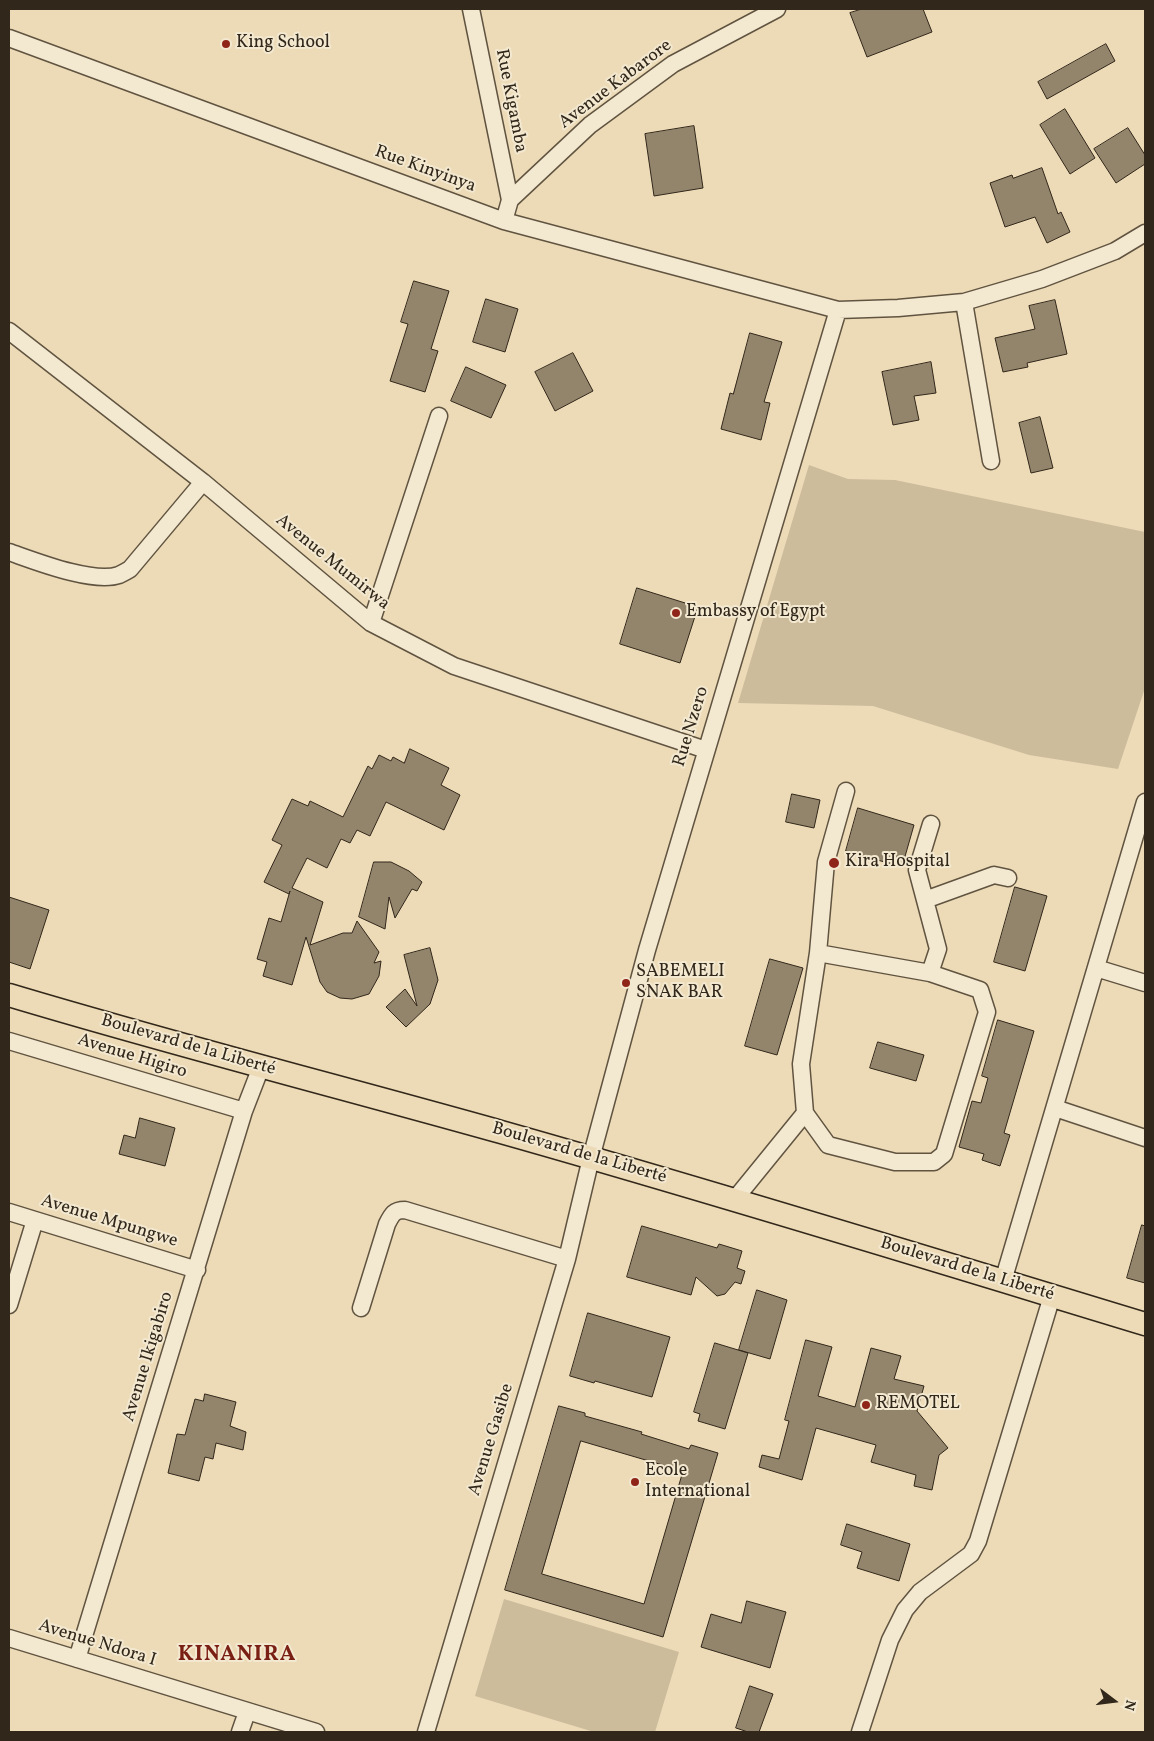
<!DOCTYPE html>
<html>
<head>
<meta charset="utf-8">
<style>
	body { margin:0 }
	#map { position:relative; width:1154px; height:1741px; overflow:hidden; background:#eddbb7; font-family:Vollkorn,serif }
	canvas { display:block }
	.frame { position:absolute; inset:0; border:10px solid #31271a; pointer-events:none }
	.north { position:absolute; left:1089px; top:1676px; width:50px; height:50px; -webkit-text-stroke:4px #f3e8d0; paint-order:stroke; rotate:105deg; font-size:14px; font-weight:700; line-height:20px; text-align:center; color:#31271a }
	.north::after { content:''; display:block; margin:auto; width:18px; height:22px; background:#31271a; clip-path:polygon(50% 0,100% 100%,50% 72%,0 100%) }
</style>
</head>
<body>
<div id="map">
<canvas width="1154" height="1741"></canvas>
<div class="frame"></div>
<div class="north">N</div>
</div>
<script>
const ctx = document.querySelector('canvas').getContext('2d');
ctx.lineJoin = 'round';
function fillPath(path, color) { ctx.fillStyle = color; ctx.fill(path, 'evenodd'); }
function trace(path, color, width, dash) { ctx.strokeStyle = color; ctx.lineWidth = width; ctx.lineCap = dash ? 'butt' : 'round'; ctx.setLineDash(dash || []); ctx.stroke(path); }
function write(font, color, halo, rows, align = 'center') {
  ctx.font = font + ' Vollkorn,serif'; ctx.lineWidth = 4; ctx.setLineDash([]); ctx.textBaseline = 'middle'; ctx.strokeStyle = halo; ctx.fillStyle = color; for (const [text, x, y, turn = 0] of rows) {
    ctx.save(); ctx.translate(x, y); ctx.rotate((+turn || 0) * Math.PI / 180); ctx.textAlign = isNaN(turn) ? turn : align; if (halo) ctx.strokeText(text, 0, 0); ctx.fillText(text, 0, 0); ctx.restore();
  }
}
const green = new Path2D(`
	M 809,465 L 848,479 L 895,480 L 1145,532 L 1145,688 L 1118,769 L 1029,755 L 873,706 L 738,703 Z
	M 504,1599 L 679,1652 L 655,1732 L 594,1732 L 475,1696 Z`);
const building = new Path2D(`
	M 862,9 L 923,9 L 932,32 L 867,57 L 850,13 Z
	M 1106,44 L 1115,61 L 1047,99 L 1038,82 Z
	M 1065,109 L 1095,158 L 1070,174 L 1040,125 Z
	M 694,126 L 703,188 L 654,196 L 645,134 Z
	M 1128,128 L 1145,155 L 1145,164 L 1116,183 L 1094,149 Z
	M 1042,168 L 1058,214 L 1061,212 L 1070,232 L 1047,243 L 1035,217 L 1005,227 L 990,183 L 1012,175 L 1013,178 Z
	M 414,281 L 449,291 L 431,349 L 438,351 L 425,392 L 390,381 L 408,324 L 401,322 Z
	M 486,299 L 518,309 L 505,352 L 473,342 Z
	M 1055,300 L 1067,354 L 1027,363 L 1028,367 L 1003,372 L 995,338 L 1035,329 L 1029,306 Z
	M 750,333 L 782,342 L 764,402 L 770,403 L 761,440 L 721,429 L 730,393 L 733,394 Z
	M 573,353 L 593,391 L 555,411 L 535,372 Z
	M 931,362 L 936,393 L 914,396 L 919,420 L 893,425 L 882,372 Z
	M 466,367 L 506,385 L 491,418 L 451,401 Z
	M 1040,417 L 1053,468 L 1031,473 L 1019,423 Z
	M 637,588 L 698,607 L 680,663 L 620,644 Z
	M 410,749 L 449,768 L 441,785 L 460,795 L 444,830 L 386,802 L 370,836 L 357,830 L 350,843 L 341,839 L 327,868 L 307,858 L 292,888 L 323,902 L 310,945 L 343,933 L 352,933 L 357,921 L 379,952 L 374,963 L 381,961 L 379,976 L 369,994 L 352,999 L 340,998 L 327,992 L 320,982 L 306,937 L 292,985 L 263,976 L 267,962 L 257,959 L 269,918 L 281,922 L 290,891 L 289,894 L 264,882 L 282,845 L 272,840 L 292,799 L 308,806 L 310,801 L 343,817 L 368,766 L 372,769 L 379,755 L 391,761 L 393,757 L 404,763 Z
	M 792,794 L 820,800 L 814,828 L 786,822 Z
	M 858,808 L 914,825 L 902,867 L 846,851 Z
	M 374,862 L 391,862 L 409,871 L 422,882 L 417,891 L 412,889 L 395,918 L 389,897 L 385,929 L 359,917 Z
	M 1015,887 L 1047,896 L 1025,971 L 994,962 Z
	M 9,897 L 49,910 L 30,969 L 9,962 Z
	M 430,948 L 438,980 L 430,1004 L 406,1027 L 386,1007 L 405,989 L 417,1006 L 404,955 Z
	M 770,959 L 803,968 L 777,1055 L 745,1046 Z
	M 998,1020 L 1034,1031 L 1004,1133 L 1010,1135 L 1000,1166 L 982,1160 L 984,1154 L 959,1147 L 972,1101 L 981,1103 L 988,1078 L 982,1076 Z
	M 878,1042 L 924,1055 L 916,1081 L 870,1068 Z
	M 140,1118 L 175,1128 L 165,1166 L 119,1154 L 124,1135 L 135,1138 Z
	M 1142,1225 L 1145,1226 L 1145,1283 L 1127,1278 Z
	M 642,1226 L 717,1248 L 719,1244 L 742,1251 L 737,1268 L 745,1271 L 741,1284 L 735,1282 L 725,1294 L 717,1296 L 696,1277 L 691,1295 L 627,1277 Z
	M 757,1290 L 787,1300 L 770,1359 L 739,1350 Z
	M 588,1313 L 670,1337 L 652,1397 L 595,1381 L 594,1383 L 570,1376 Z
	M 806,1340 L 832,1347 L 818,1396 L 855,1407 L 871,1348 L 901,1356 L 894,1379 L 924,1386 L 917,1411 L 948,1448 L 939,1455 L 932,1490 L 914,1486 L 916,1475 L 871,1462 L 876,1445 L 816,1428 L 802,1480 L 759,1467 L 762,1455 L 779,1459 L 789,1421 L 785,1420 Z
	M 715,1343 L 748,1353 L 725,1429 L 698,1421 L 700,1414 L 694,1412 Z
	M 205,1394 L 236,1402 L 230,1426 L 246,1432 L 243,1450 L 216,1443 L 213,1459 L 205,1457 L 199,1481 L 168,1473 L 177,1434 L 185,1435 L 195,1399 L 203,1401 Z
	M 559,1406 L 585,1413 L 585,1416 L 642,1432 L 641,1434 L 689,1449 L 691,1445 L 718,1453 L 663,1637 L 505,1590 ZM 581,1441 L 683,1471 L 644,1604 L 542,1574 Z
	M 847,1524 L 910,1544 L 899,1581 L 857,1568 L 862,1552 L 841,1545 Z
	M 747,1601 L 786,1612 L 770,1668 L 701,1647 L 711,1614 L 741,1623 Z
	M 750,1686 L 773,1694 L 759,1732 L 748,1732 L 736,1728 Z`);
const minor = new Path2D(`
	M 471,9 L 510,200
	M 9,38 L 504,221 L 838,310 L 898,308 L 964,302 L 1042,279 L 1115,251 L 1145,233
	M 504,221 L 510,200 L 590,125 L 673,64 L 777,9
	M 964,302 L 991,461
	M 9,331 L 203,482 L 371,623 L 454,666 L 706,750
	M 9,552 C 35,561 93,584 119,575 C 123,573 127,571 130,569 L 203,482
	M 371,623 L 439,416
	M 925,900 L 994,875 L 1008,878
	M 818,953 L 930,973 L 980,990 L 987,1012 L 944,1154 L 934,1162 L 895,1162 L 828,1145 L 805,1113 L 801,1064 Z
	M 818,953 L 826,862 L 846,791
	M 1096,968 L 1145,983
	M 930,973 L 938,949 L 917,870 L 931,824
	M 9,1041 L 244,1111
	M 1055,1108 L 1145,1138
	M 735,1199 L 805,1113
	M 9,1212 L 197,1270
	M 1003,1281 L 1145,802
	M 9,1305 L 35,1220
	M 361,1308 L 387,1224 C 392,1214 394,1210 405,1210 L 567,1259
	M 9,1638 L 316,1732
	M 77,1659 L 244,1111 L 261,1067
	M 240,1732 L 247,1712
	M 426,1732 L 567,1259 L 591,1158 L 647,950 L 838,310
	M 860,1732 L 890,1640 L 905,1610 L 920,1592 L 971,1554 L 978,1541 L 1052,1296`);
const highway = new Path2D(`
	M 9,995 C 172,1044 337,1086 501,1132 C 717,1193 931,1259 1145,1324`);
const markers = [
	[226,44,5,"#8f2418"],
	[676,613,5,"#8f2418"],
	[834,863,6,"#8f2418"],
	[626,983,5,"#8f2418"],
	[866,1405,5,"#8f2418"],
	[635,1482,5,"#8f2418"]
];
const poiNames = [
	["King School",236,44],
	["Embassy of Egypt",686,613],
	["Kira Hospital",845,863],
	["SABEMELI",636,973],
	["SNAK BAR",636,994],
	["REMOTEL",876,1405],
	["Ecole",645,1472],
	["International",645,1493]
];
const streetNames = [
	["Avenue Kabarore",616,85,-37],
	["Rue Kigamba",510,101,79],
	["Rue Kinyinya",425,170,20],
	["Avenue Mumirwa",332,563,39],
	["Rue Nzero",692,727,-73],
	["Boulevard de la Liberté",188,1046,16],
	["Avenue Higiro",132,1057,17],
	["Boulevard de la Liberté",579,1154,16],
	["Avenue Mpungwe",109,1222,17],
	["Boulevard de la Liberté",967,1270,17],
	["Avenue Ikigabiro",149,1357,-73],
	["Avenue Gasibe",492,1440,-73],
	["Avenue Ndora I",97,1644,17]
];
const districtNames = [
	["KINANIRA",237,1656]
];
fillPath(green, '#cdbc9c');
fillPath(building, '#93856c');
trace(building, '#31271a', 1);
trace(minor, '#605441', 19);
trace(highway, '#31271a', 25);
trace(minor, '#f3e8d0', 16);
trace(highway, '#eddbb7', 22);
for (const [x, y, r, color] of markers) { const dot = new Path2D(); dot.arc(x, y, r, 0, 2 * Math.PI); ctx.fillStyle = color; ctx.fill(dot); trace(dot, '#f3e8d0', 2); }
write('18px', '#31271a', '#f3e8d0', poiNames, 'left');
write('18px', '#31271a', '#f3e8d0', streetNames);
ctx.letterSpacing = '1px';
write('bold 22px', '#7a1f14', '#f3e8d0', districtNames);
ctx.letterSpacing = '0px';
</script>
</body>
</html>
